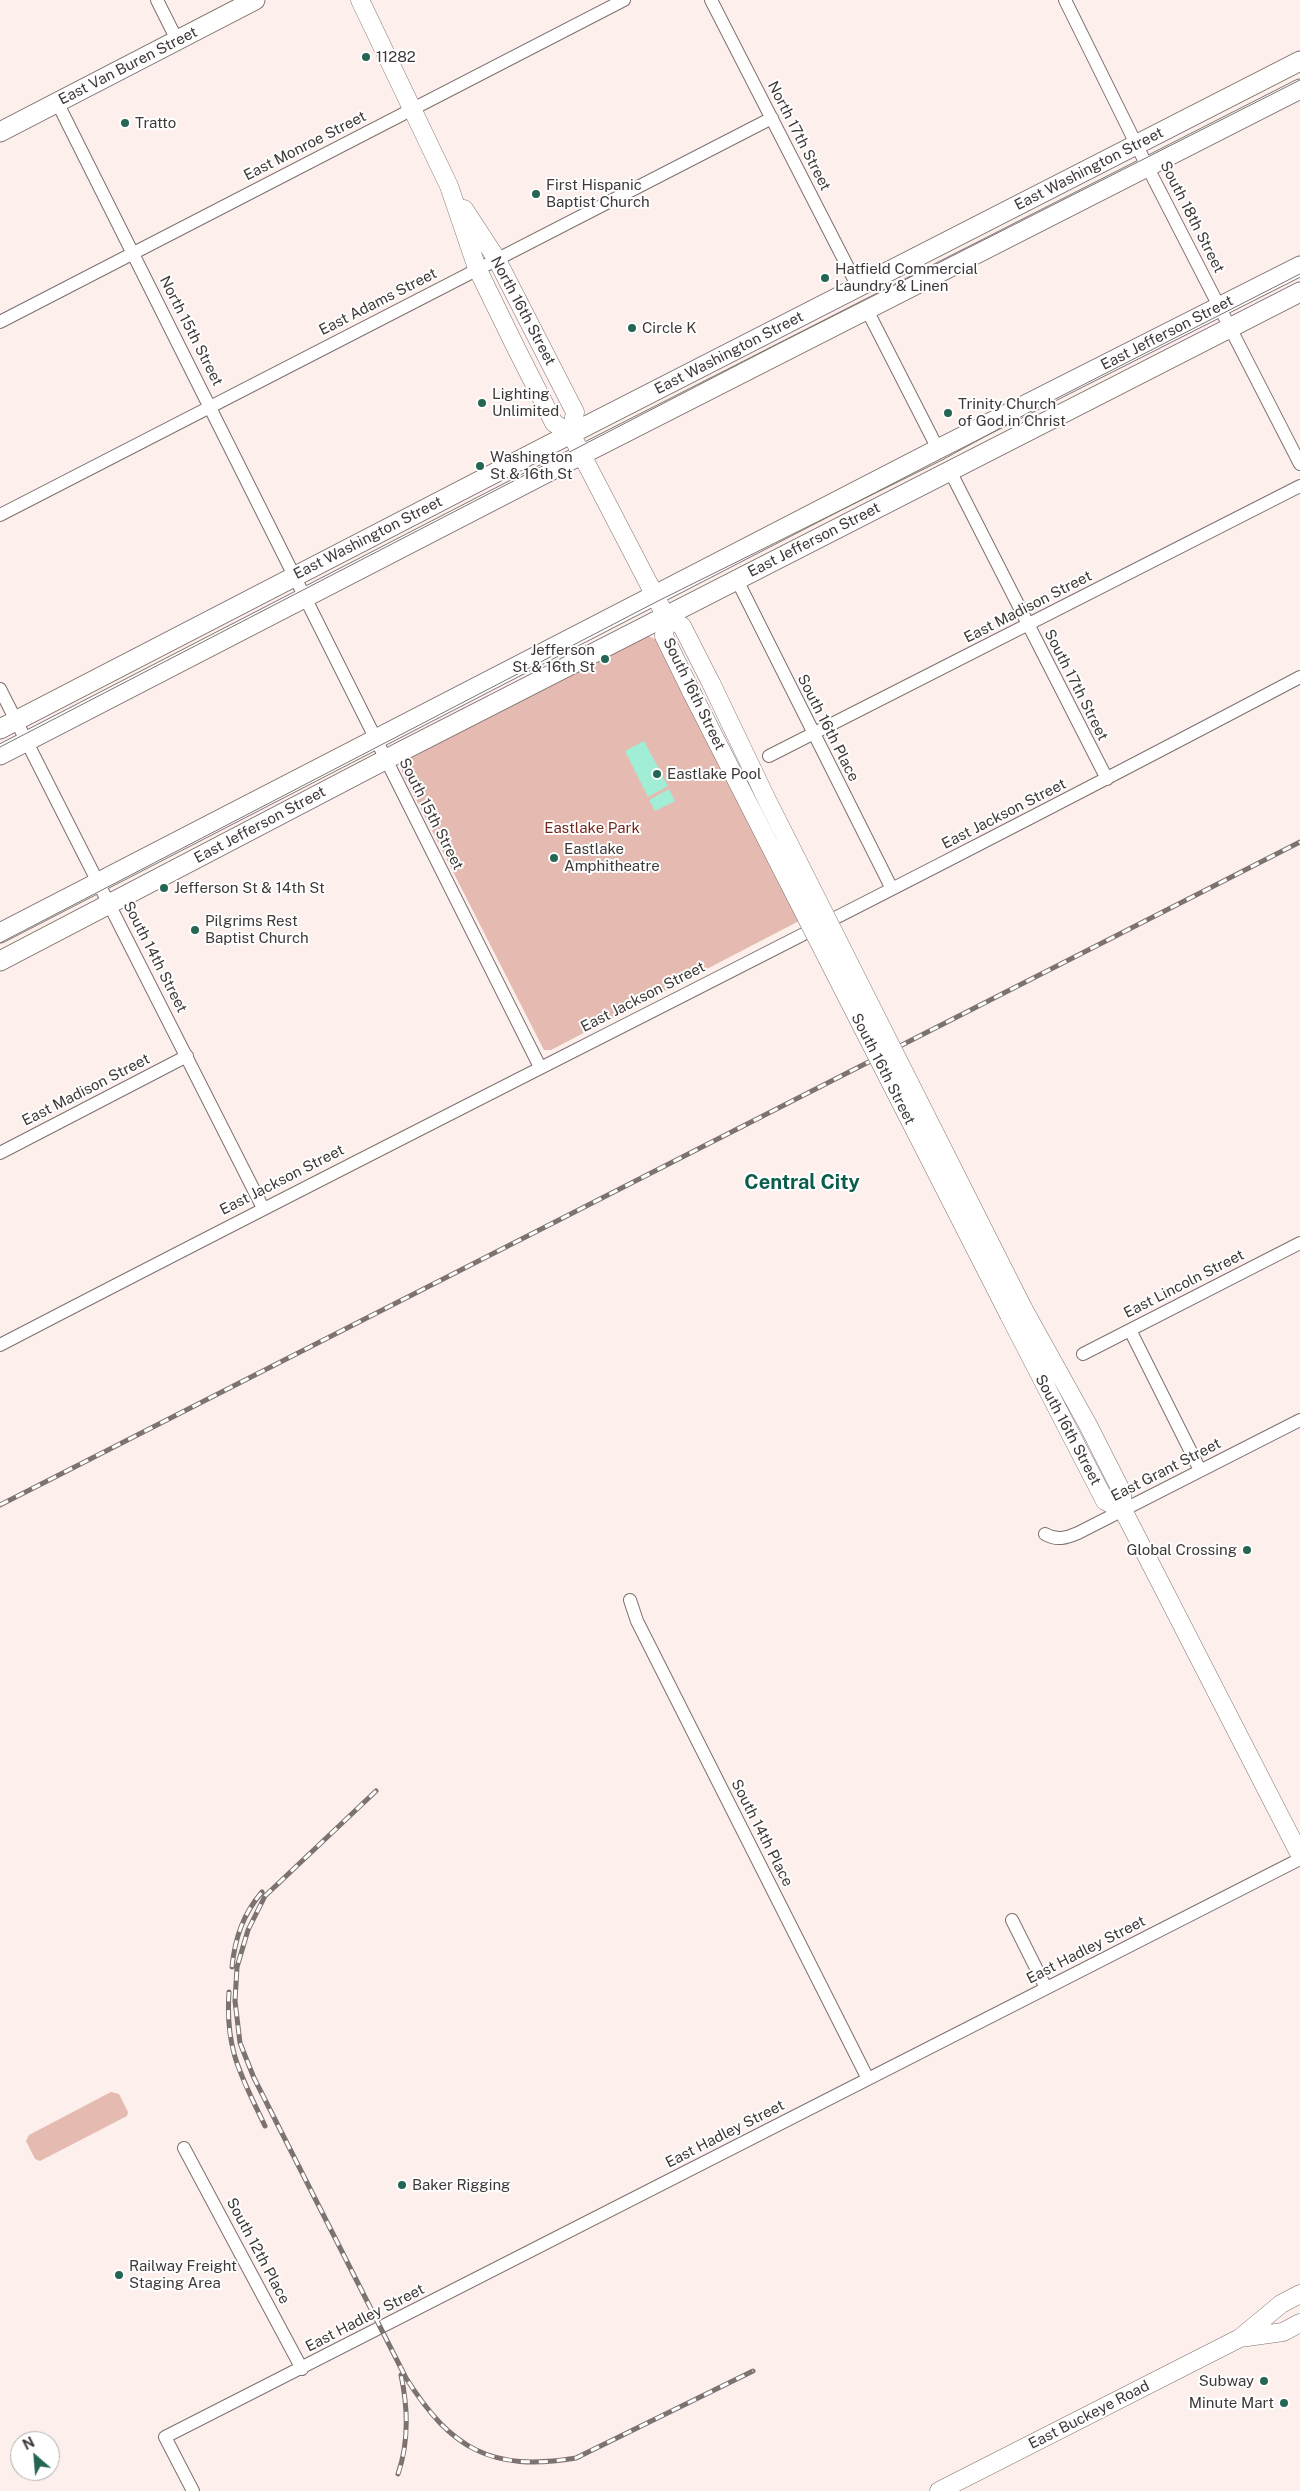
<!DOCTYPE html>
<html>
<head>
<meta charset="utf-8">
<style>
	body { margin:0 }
	#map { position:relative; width:1300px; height:2491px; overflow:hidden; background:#fdefec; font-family:"Public Sans",sans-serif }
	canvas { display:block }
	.north { position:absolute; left:10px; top:2431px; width:50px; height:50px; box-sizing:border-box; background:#fff; border:1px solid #b2afaf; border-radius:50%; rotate:333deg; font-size:14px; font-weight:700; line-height:20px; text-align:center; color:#3e3837 }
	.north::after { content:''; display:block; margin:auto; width:18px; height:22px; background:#256553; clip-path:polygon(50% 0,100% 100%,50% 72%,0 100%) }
</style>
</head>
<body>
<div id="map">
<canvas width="1300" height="2491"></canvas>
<div class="north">N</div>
</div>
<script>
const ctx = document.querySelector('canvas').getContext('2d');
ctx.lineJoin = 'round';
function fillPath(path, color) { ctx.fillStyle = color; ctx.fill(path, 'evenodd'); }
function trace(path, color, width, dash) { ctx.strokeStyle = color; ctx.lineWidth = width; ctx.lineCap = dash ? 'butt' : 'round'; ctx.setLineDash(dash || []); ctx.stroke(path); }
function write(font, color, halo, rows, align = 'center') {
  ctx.font = font + ' "Public Sans",sans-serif'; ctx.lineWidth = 4; ctx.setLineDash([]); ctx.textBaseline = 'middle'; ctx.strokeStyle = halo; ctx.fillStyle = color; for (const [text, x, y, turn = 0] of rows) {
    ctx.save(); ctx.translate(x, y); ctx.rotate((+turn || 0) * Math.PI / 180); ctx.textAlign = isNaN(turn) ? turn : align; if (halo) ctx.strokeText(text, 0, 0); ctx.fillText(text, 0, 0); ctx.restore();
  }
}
const green = new Path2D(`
	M 646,635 L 659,641 L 799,921 L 551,1050 L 544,1050 L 402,772 L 401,763 Z
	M 111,2092 L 119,2094 L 128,2112 L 127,2116 L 40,2161 L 35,2159 L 26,2141 L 29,2135 Z`);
const water = new Path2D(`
	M 644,741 L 668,786 L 648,797 L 625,751 Z
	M 669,789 L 675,801 L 655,811 L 649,800 Z`);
const minor = new Path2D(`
	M 157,0 L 177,40
	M 711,0 L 858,287
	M 1065,0 L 1147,166 L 1300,464
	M 57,102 L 540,1067
	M 867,310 L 938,449
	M 0,322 L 624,0
	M 950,471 L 1107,779
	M 0,515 L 772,118
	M 737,580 L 892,889
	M 0,689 L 263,1208
	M 769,756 L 1300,486
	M 0,1153 L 187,1056
	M 1130,1330 L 1200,1470
	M 0,1345 C 432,1120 869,905 1300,677
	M 1083,1354 L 1300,1243
	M 1045,1534 C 1057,1541 1066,1538 1078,1533 L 1300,1420
	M 630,1600 L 637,1621 L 868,2079
	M 1012,1920 L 1046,1988
	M 184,2148 L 302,2369
	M 193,2491 L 165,2437 L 1300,1859`);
const secondary = new Path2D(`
	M 360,0 L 449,186 L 477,268 L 516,348 L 554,423 L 571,434
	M 464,209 L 496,258 L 575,412 L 571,434
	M 571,434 L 666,617 L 682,626 L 712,685
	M 666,617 L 664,636 L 692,693
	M 1023,1308 L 1088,1425 L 1122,1492 L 1123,1510 L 1300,1855
	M 1009,1315 L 1105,1501 L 1123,1510
	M 1240,2338 L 1283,2332 L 1300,2323
	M 939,2491 L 1240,2338 L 1281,2304 L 1300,2294`);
const primary = new Path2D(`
	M 0,132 L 255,0
	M 0,729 L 547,446 L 1300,61
	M 0,755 L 581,455 L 1300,89
	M 0,933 L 938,449 L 1300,266
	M 0,961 L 400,752 L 1300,292`);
const tram = new Path2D(`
	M 0,747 L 776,345 L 1300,80
	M 0,943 L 658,601 L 942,460 L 1026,414 L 1300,274`);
const rail = new Path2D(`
	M 0,1505 L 1300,842
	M 376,1791 L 265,1896 L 248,1930 L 237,1967 L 235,2001 L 240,2043 L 254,2078 L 406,2378 C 451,2449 491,2472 576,2458 L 753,2371
	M 232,1967 C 235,1938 243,1914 262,1892
	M 229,1992 C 225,2050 241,2075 265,2126
	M 398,2474 C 409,2442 408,2408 401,2375`);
const secondaryBridge = new Path2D(`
	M 712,685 L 767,800 L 1023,1308
	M 692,693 L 1009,1315`);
const markers = [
	[366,57,5,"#256553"],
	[125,123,5,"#256553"],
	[536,194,5,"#256553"],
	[825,278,5,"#256553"],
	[632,328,5,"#256553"],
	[482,403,5,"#256553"],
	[948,413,5,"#256553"],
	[480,466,5,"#256553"],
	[605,659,5,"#256553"],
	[657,774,5,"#256553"],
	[554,858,5,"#256553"],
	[164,888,5,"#256553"],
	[195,930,5,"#256553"],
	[1247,1550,5,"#256553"],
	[402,2185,5,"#256553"],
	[119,2275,5,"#256553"],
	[1264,2381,5,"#256553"],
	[1284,2403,5,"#256553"]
];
const poiNames = [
	["11282",376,57],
	["Tratto",135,123],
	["First Hispanic",546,185],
	["Baptist Church",546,202],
	["Hatfield Commercial",835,269],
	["Laundry & Linen",835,286],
	["Circle K",642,328],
	["Lighting",492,394],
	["Unlimited",492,411],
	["Trinity Church",958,404],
	["of God in Christ",958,421],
	["Washington",490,457],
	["St & 16th St",490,474],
	["Jefferson",595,650,"right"],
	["St & 16th St",595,667,"right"],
	["Eastlake Pool",667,774],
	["Eastlake",564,849],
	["Amphitheatre",564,866],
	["Jefferson St & 14th St",174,888],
	["Pilgrims Rest",205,921],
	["Baptist Church",205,938],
	["Global Crossing",1237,1550,"right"],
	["Baker Rigging",412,2185],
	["Railway Freight",129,2266],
	["Staging Area",129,2283],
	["Subway",1254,2381,"right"],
	["Minute Mart",1274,2403,"right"]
];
const streetNames = [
	["East Van Buren Street",128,66,-27],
	["North 17th Street",799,136,63],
	["East Monroe Street",305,146,-27],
	["East Washington Street",1089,169,-27],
	["South 18th Street",1192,217,63],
	["East Adams Street",378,302,-27],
	["North 16th Street",523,311,62],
	["North 15th Street",191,331,63],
	["East Jefferson Street",1167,333,-27],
	["East Washington Street",729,353,-27],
	["East Washington Street",368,538,-27],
	["East Jefferson Street",814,540,-27],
	["East Madison Street",1028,607,-27],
	["South 17th Street",1076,685,63],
	["South 16th Street",694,694,64],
	["South 16th Place",828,728,63],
	["South 15th Street",431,814,63],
	["East Jackson Street",1004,814,-27],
	["East Jefferson Street",260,825,-28],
	["South 14th Street",155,957,63],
	["East Jackson Street",643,997,-27],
	["South 16th Street",883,1069,63],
	["East Madison Street",86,1090,-27],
	["East Jackson Street",282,1180,-27],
	["East Lincoln Street",1184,1284,-27],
	["South 16th Street",1068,1430,62],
	["East Grant Street",1166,1470,-27],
	["South 14th Place",762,1833,63],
	["East Hadley Street",1086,1950,-27],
	["East Hadley Street",725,2134,-27],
	["South 12th Place",258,2251,62],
	["East Hadley Street",365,2318,-27],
	["East Buckeye Road",1089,2415,-27]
];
const parkNames = [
	["Eastlake Park",592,828]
];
const districtNames = [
	["Central City",802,1183]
];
fillPath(green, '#e4bab1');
fillPath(water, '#a2edd5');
trace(minor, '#7d716e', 14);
trace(secondary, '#7d716e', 19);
trace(primary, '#7d716e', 21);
trace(minor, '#fff', 12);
trace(secondary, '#fff', 18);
trace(primary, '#fff', 19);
trace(tram, '#7c7371', 1);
trace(rail, '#7c7371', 5);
trace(rail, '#fff', 3, [9]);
trace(secondaryBridge, '#7d716e', 19, []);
trace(secondaryBridge, '#fff', 18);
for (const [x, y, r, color] of markers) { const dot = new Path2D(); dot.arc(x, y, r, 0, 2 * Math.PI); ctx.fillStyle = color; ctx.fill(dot); trace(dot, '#fff', 2); }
write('15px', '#3e3837', '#fff', poiNames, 'left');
write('15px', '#3e3837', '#fff', streetNames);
write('15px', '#752719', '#fff', parkNames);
write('bold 20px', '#0a5d4a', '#fff', districtNames);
</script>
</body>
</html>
